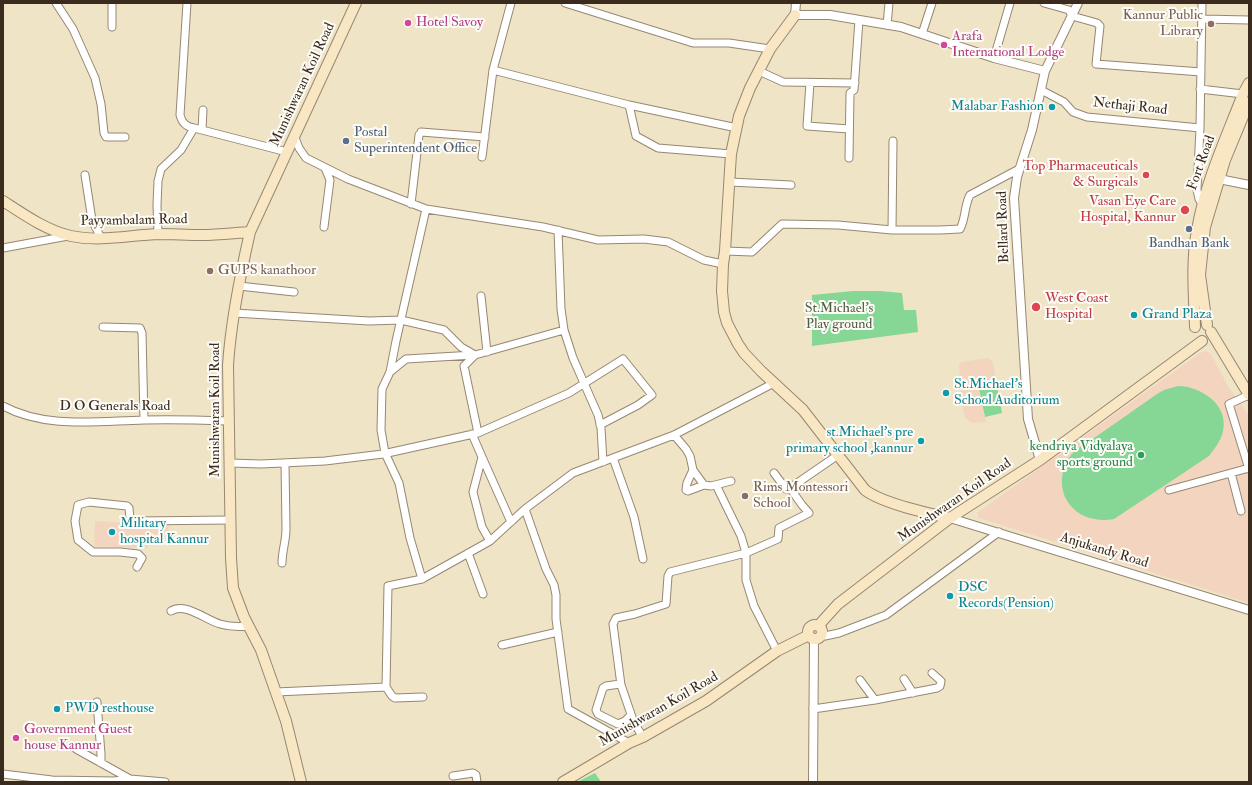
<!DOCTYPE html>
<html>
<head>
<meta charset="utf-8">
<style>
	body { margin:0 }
	#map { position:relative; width:1252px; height:785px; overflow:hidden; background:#f0e4c6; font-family:"IM FELL Double Pica",serif }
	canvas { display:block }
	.frame { position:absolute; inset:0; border:4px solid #3b2a1e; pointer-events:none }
</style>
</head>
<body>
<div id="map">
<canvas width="1252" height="785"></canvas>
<div class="frame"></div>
</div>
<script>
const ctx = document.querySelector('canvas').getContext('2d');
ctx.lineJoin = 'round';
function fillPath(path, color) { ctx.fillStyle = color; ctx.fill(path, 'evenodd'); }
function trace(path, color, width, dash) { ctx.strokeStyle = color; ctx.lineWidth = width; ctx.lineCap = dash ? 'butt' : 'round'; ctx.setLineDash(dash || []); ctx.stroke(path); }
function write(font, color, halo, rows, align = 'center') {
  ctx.font = font + ' "IM FELL Double Pica",serif'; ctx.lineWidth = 4; ctx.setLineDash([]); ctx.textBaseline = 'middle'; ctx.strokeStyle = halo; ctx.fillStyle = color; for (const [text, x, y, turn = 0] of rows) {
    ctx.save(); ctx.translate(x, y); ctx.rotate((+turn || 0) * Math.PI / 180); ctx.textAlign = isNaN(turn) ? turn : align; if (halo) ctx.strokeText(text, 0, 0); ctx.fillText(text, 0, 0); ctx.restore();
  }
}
const built = new Path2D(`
	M 1206,351 L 1211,354 L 1228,386 L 1249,416 L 1249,603 L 979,518 L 977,513 L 1200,353 Z
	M 988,358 L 993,362 L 996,381 L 978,384 L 986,422 L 972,423 L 964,416 L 960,391 L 964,390 L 963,384 L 960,383 L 959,365 L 961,362 Z
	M 95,521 L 169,525 L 168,534 L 159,533 L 157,538 L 149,539 L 147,548 L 94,546 Z`);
const green = new Path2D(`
	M 853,291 L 880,291 L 902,293 L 904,310 L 916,310 L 918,332 L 812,346 L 812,295 Z
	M 996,381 L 1002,413 L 985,417 L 978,384 Z
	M 1178,386 C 1201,386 1229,405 1223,431 C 1221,441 1214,449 1209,456 L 1114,519 C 1098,522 1080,518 1070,505 C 1058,490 1060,468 1072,454 C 1078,447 1089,442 1097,436 C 1117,422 1137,408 1157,394 L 1164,390 Z
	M 595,773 L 601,782 L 577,782 Z`);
const minor = new Path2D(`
	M 56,3 L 73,29 L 95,78 L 101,104 L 104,133 L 106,137 L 125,137
	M 187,3 L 180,115 C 182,123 186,127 194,128
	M 511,3 L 493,70 L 629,105 L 636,136 L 658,148 L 731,154
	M 565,3 L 693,43 L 729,43 L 770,49
	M 1044,3 L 1069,10 L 1072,16 L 1097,23 L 1100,26 L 1096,64 L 1201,72
	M 1202,3 L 1200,128 L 1197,190 L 1199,199 L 1202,204
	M 1202,19 L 1249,20
	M 887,25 L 889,3
	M 112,27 L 112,3
	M 922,34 L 932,3
	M 994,58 L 1010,3
	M 759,71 L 783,82 L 855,83
	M 810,83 L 807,126 L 849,129
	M 1200,89 L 1243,94
	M 1041,90 L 1064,102 L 1073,112 L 1087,117 L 1200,128
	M 629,105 L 737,128
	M 202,130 L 287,152
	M 421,132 L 485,137
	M 294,135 L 299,148 L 306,158 L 348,179 L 426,209 L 543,227 L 598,240 L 644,239 L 668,242 L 704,260 L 723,264
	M 482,157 L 493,70
	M 849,158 L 850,93 L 854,90 L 859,20
	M 85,175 L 92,220 L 101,238
	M 730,182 L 791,185
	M 411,204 L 419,135
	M 426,209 L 396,341 L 390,372 L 382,389 L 381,430 L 385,453 L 399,483 L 410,538 L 422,579 L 490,541
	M 324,227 L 330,180 L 325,168
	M 892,230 L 893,141
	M 158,234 L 157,205 L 158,181 L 161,169 L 181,150 L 194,128 L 202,130 L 203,110
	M 3,248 L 68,236
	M 725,251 L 752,252 L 782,224 L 838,225 L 892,230 L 940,230 L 960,229 C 966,218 964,206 970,195 L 1019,169
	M 239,286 L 294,292
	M 481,296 L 487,352
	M 234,313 L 369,321 L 401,320 L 444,330 L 461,347 L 475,355
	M 103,327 L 140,328 L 142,333 L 144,420
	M 564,330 L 573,358 L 598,415 L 601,428 L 603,462
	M 390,372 L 406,359 L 474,355
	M 1249,395 L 1229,404 L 1249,469
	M 3,406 C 46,429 97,421 144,420 C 172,419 201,420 229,421
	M 478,433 L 464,366 L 475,355 L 564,330 L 561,309 L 558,230
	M 472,434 L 482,457 L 473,492 L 482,527 L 490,541 L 525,509 L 573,473 L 674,435 L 774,383
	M 674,435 L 686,449 L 690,456 L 693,470 L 704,485
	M 482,457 L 511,522
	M 613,458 L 634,517 L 643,559
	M 230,463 L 261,464 L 325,461 L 383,454 L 478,433 L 569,393 L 623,359 L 652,395 L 638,405 L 600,425
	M 693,470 L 687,483 L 686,490 L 688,491 L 704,485 L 711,486 L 731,481
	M 1231,473 L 1241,511
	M 716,485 L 741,536 L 746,553 L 746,580 L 754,606 L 777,651
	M 790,488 L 838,455
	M 1169,490 L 1249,468
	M 525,509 L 546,569 L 554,585 L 556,595 L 556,619 L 568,709 L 629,743
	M 468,553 L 483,594
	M 282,563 C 282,551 286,541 286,529 L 285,463
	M 137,567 L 142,558 L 138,554 L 120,552 L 93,552 L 78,540 L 75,521 L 78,505 L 89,502 L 127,506 L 129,508 L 130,519 L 137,521 L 230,520
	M 171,611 C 185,602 206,620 220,624 C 230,627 238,627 248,626
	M 821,634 L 825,636 L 839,633 L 886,615 L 999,532
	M 502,645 L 558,632
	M 904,679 L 913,693
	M 860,680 L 875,700
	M 620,684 L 606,686 L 603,688 L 596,710 L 598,714 L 618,724 L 625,721 L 631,715
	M 386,687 L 392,696 L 395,698 L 423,697
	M 276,692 L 386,687 L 388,586 L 422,579
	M 97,702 L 101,754 L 101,763
	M 813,709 L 875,700 L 937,688 L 940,686 L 941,681 L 932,673
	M 643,737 L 634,723 L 621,685 L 613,624 L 616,618 L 635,614 L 666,604 L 668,576 L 670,572 L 746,553 L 778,539 L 779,528 L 809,513 L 802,505 L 790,488 L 786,489 L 774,473
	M 76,749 L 130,779
	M 3,774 L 52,780 L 114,781 L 130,779 L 165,782
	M 453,776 L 473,773 L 476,775 L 477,782`);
const tertiary = new Path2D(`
	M 796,3 L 795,15 L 830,15 L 901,27 L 994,58 L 1045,71
	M 1219,179 L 1249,185
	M 1040,460 L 1028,419 L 1014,198 L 1017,177 L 1032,130 L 1045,71 L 1078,3
	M 950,518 L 1249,610
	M 813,782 L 814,639`);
const secondary = new Path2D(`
	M 795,15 L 770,49 L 750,88 L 739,116 L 731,154 L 725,251 L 723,264 L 722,291 L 724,312 L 727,323 L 738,344 L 744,353 L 761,371 L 803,410 L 865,490 C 882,503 929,514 950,518
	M 3,201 C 23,214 47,231 71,236 C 100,242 130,235 159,234 C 173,234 187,235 202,235 C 218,235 234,233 250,232
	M 1207,325 L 1200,275 L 1205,227 L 1225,160 L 1249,102
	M 1195,327 C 1194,295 1191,261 1197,230 C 1205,183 1226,138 1243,94 L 1249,83
	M 1211,332 L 1249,395
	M808 632a7 7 0 1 1 14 0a7 7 0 1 1-14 0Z
	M 818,626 L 838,604 L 950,518 L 1040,460 L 1202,341
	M 301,782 L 286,721 L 261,650 L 244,617 L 233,588 L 231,558 L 228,365 C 231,320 240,276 250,232 L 356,3
	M 563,782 L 629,743 L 643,737 L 706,701 L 777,651 L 809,635`);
const markers = [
	[408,23,4,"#d1479c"],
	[1211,24,4,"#8d6e63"],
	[944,45,4,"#d1479c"],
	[1052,107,4,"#0f9aa8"],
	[346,141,4,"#5c6f8a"],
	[1146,175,4,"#e0444e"],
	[1185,210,5,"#e0444e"],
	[1189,229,4,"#5c6f8a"],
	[210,271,4,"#8d6e63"],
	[1036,307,5,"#e0444e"],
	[1134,315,4,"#0f9aa8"],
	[946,393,4,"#0f9aa8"],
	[921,441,4,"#0f9aa8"],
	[1141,455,4,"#2e9e5b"],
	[745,496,4,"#8d6e63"],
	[112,532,4,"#0f9aa8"],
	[950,596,4,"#0f9aa8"],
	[57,709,4,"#0f9aa8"],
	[16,738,4,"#d1479c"]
];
const educationNames = [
	["Kannur Public",1203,16,"right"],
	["Library",1203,32,"right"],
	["GUPS kanathoor",218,271],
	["Rims Montessori",753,488],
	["School",753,504]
];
const hotelNames = [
	["Hotel Savoy",416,23],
	["Arafa",952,37],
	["International Lodge",952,53],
	["Government Guest",24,730],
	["house Kannur",24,746]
];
const streetNames = [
	["Munishwaran Koil Road",303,85,-65],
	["Nethaji Road",1130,107,6],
	["Fort Road",1202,163,-70],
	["Payyambalam Road",134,221,-1],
	["Bellard Road",1004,227,-92],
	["D O Generals Road",115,407],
	["Munishwaran Koil Road",216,410,-90],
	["Munishwaran Koil Road",955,501,-35],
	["Anjukandy Road",1104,551,17],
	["Munishwaran Koil Road",659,710,-30]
];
const cultureNames = [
	["Malabar Fashion",1044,107,"right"],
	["Grand Plaza",1142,315],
	["St.Michael's",954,385],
	["School Auditorium",954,401],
	["st.Michael's pre",913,433,"right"],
	["primary school ,kannur",913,449,"right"],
	["Military",120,524],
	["hospital Kannur",120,540],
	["DSC",958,588],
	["Records(Pension)",958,604],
	["PWD resthouse",65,709]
];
const serviceNames = [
	["Postal",354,133],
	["Superintendent Office",354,149],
	["Bandhan Bank",1189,244,"center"]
];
const healthNames = [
	["Top Pharmaceuticals",1138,167],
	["& Surgicals",1138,183],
	["Vasan Eye Care",1176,202],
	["Hospital, Kannur",1176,218],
	["West Coast",1045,299,"left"],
	["Hospital",1045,315,"left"]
];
const parkNames = [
	["St.Michael's",839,309],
	["Play ground",839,325]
];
const leisureNames = [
	["kendriya Vidyalaya",1133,447],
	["sports ground",1133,463]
];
fillPath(built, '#f3d4bf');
fillPath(green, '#86d695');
trace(minor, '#968772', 9);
trace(tertiary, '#968772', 10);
trace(secondary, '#968772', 12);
trace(minor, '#fff', 7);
trace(tertiary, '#fff', 8);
trace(secondary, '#f9e7c3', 10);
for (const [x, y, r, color] of markers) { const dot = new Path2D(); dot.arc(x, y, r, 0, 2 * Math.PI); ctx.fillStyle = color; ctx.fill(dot); trace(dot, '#fdfcf7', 1.5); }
write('14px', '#785e54', '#fdfcf7', educationNames, 'left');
write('14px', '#b23c85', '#fdfcf7', hotelNames, 'left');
write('14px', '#3b2a1e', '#fdfcf7', streetNames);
write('14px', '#0d838f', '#fdfcf7', cultureNames, 'left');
write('14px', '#4e5e75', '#fdfcf7', serviceNames, 'left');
write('14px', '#be3a42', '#fdfcf7', healthNames, 'right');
write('14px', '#525e42', '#fdfcf7', parkNames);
write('14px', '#27864d', '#fdfcf7', leisureNames, 'right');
</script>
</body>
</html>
